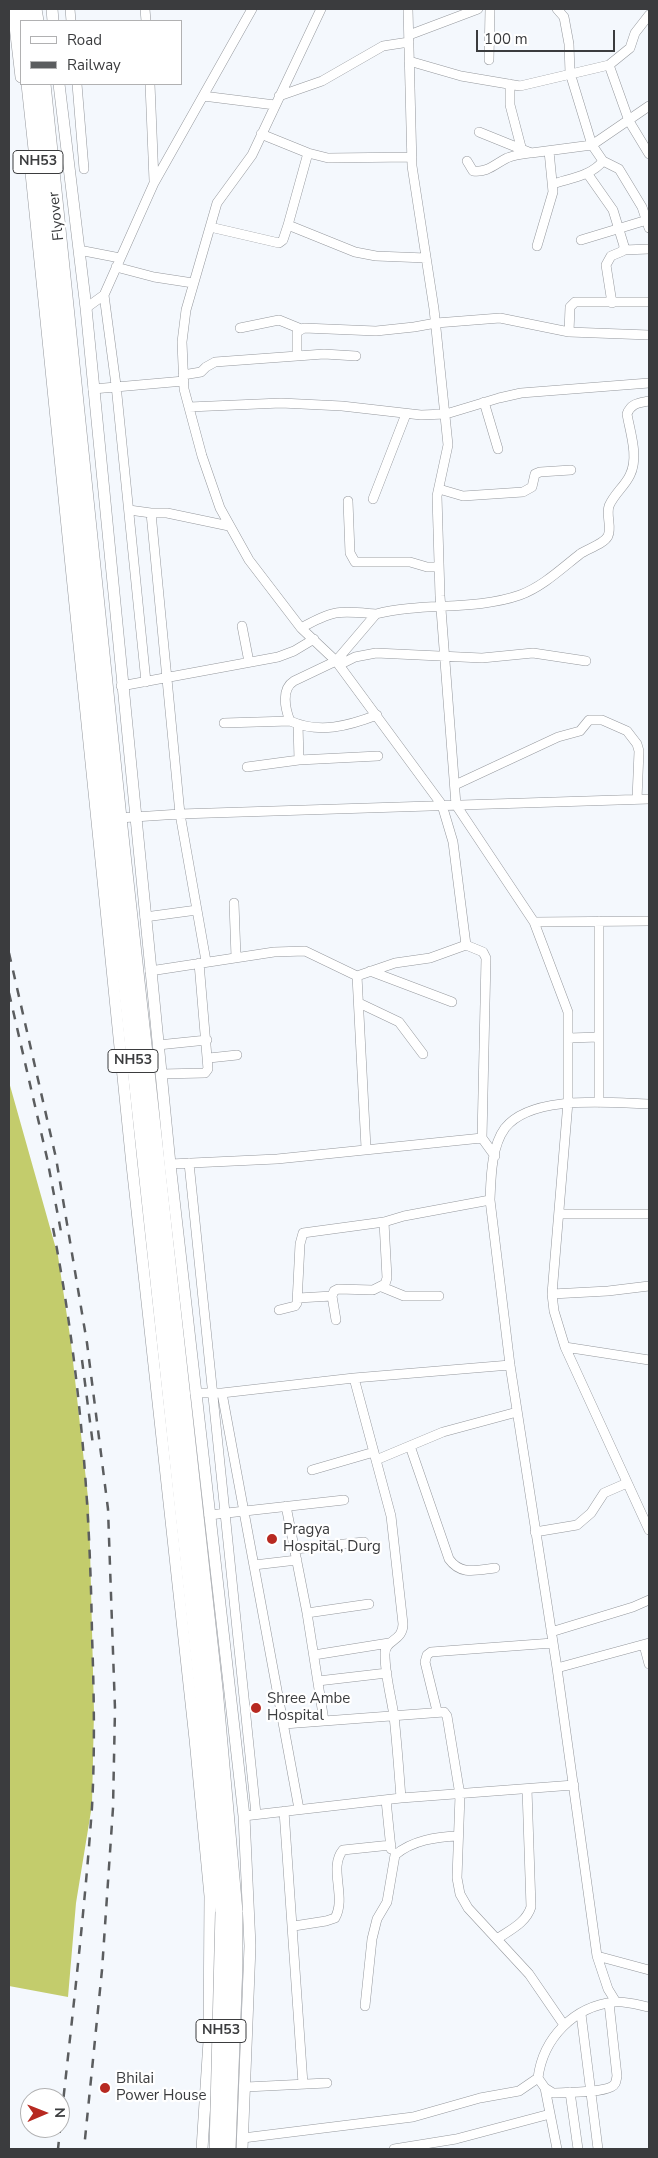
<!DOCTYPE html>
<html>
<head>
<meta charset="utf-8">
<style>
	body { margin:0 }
	#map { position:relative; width:658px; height:2158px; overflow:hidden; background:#f4f8fd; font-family:"Nunito Sans",sans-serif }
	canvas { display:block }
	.frame { position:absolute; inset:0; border:10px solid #3b3c3e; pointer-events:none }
	.legend { position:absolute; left:20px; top:20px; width:162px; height:65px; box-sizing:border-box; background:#fff; border:1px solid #b1b1b2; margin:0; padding:6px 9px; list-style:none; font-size:15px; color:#3b3c3e }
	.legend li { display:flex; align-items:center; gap:10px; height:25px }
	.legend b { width:25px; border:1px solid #b1b1b2 }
	.north { position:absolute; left:20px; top:2088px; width:50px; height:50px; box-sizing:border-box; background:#fff; border:1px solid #b1b1b2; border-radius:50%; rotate:89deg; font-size:14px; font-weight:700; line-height:20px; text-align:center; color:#3b3c3e }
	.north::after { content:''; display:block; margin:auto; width:18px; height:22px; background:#b72921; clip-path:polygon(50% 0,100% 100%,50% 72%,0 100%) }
	.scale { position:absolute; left:476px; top:30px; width:139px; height:22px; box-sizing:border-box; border:2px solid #3b3c3e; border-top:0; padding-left:6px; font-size:15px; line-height:18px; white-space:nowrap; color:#3b3c3e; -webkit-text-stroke:4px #fff; paint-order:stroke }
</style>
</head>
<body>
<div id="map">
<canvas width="658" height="2158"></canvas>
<div class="frame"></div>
<ul class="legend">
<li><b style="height:6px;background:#fff"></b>Road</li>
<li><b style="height:6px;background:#5b5d5f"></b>Railway</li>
</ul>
<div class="north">N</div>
<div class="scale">100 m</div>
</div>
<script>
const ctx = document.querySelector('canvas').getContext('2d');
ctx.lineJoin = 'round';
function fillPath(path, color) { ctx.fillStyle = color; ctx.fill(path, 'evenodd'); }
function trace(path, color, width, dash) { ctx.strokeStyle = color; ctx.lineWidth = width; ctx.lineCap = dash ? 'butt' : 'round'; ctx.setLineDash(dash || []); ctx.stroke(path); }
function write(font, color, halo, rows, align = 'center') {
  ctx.font = font + ' "Nunito Sans",sans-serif'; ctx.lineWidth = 4.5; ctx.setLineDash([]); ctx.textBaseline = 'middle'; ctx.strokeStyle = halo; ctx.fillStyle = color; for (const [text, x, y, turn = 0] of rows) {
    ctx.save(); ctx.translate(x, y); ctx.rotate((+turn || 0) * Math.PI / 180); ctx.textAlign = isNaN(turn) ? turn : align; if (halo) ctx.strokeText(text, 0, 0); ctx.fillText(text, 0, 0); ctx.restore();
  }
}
const forest = new Path2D(`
	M 9,1082 L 58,1256 L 71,1343 L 89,1507 L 94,1712 L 92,1805 L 76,1903 L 68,1997 L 9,1986 Z`);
const minor = new Path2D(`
	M 70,9 L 71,21
	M 145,9 L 146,21
	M 408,9 L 412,166 L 434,309 L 448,445 L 437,496 L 440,596 L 456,805 L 534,922 L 568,1012 L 568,1102 L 552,1294 L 554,1311 L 565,1347 L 649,1530
	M 557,9 L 564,17 L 569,44 L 570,73 L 592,145 L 603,161 L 619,169 L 642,207 L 649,228
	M 409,35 L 478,9
	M 489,60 L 490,9
	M 409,61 L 461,76 L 520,86 L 609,65 L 630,48 L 635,33 L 649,15
	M 609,65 L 629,121 L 649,154
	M 77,84 L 84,169
	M 150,84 L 154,181
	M 510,84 L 510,105 L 521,147
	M 203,96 L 275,105
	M 279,96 L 322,81 L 383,46 L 409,42
	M 479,132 L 531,153 L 592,145 L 649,106
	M 261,134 L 308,153 L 288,225 L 355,252 L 376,256 L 426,258
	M 308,153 L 328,158 L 412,157
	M 467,161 L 473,171 C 487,173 495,164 507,158 C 514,155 523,154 531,153
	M 587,173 L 613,210 L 624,246 L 623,251 L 611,256 L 606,265 L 612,303
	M 553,184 C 571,178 591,176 603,161
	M 210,227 L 279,243 L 283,240 L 288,225
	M 581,240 L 647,220
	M 537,246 L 553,192 L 549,151
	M 624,250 L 649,249
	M 84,251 L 120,258
	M 116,267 L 154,277 L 193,283
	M 104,295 L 116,385 L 146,682
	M 86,308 L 104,295 L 154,183 L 252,9
	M 240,328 L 279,320 L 301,329
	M 569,332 L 570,307 L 575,302 L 649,302
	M 297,356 L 324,354 L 356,356
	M 183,375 L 201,372 L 206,367 L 215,362 L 297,356 L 297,332 L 304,328 L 376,331 L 414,327 L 436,323 L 500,318 L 569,332 L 649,335
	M 93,389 L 184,381
	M 484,402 L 498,449
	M 189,407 L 281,403 L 342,406 L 421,415 L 446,414 L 499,398 L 521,393 L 649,383
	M 439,489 L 463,496 L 523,492 L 532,487 L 535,474 L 540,472 L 571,470
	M 373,499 L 406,414
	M 348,501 L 350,553 L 355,562 L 410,562 L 427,567 L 439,567
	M 129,510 L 151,513
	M 242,626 L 249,662
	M 301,628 C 335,609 339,611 376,614
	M 339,665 L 355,657 L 376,653 L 482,658 L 533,653 L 586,661
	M 121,686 L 278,657 L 294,651 L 314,639
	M 377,715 C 348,726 320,734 290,721 C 285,708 281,689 294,681 L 336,661 L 376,614 C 423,602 474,611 520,595 C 542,587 561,569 580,554 C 587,549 604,544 608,536 C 612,527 606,516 609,506 C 614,494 625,486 630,475 C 639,457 630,432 627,414 C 631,403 639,403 649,401
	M 224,723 L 290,721
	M 298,724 L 299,760
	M 247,767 L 299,760 L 378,756
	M 455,785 L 558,737 L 580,731 L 589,720 L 602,720 L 627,731 L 637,744 L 639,751 L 637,799
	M 119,818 L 180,814 L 649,799
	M 234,903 L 236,957
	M 145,917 L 197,910
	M 599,921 L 599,1103
	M 534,922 L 649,921
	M 206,961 L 180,814 L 151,513 L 167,513 L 229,526
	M 150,971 L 274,952 L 305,951 L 357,976 L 395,963 L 430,958 L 466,945
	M 370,971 L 452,1002
	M 357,976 L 366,1148
	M 359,1003 L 399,1022 L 423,1054
	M 569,1038 L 599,1037
	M 158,1045 L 207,1040
	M 209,1058 L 237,1055
	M 161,1074 L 205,1073 L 208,1069 L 199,963
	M 482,1138 L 495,1156
	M 189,1163 L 256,1814
	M 170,1164 L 277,1159 L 482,1138 L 486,958 L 483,952 L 466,945 L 453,842 L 442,805 L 336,661 L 301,628 L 249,560 L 220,508 L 202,456 L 184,389 L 182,342 L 186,310 L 217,203 L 252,155 L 321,9
	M 559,1214 L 649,1214
	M 382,1287 L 404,1296 L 439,1296
	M 552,1294 L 608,1291 L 649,1286
	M 298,1298 L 332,1296
	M 279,1310 L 295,1306 L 297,1303 L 300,1244 L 303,1233 L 384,1222 L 404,1216 L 490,1200
	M 336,1320 L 332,1296 L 334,1291 L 338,1289 L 373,1290 L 385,1284 L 387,1278 L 384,1222
	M 565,1347 L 649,1360
	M 354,1378 L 391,1516 L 403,1624 C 403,1642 384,1639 385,1655 C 385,1675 391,1696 394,1716 C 397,1744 399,1771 401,1798
	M 195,1393 L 222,1393 L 354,1378 L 510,1365
	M 222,1393 L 299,1809
	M 410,1446 L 449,1559 C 461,1576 477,1570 495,1568
	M 376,1460 L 443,1432 L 517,1412
	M 312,1470 L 374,1452
	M 286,1506 L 307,1613 L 324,1721
	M 209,1515 L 344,1500
	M 535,1532 L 577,1525 L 591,1513 L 604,1493 L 627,1483
	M 295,1549 L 364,1542
	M 254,1565 L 297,1560
	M 307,1613 L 369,1604
	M 551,1632 L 633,1607 L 649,1600
	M 644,1645 L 649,1664
	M 314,1655 L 389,1643
	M 557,1668 L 649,1643
	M 318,1681 L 387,1673
	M 437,1711 L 425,1662 L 427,1655 L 431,1652 L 553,1643
	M 284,1724 L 444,1712 L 447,1716 L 460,1795 L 457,1878 L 460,1894 L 468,1908 L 529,1974 L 564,2025
	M 386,1800 L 391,1849
	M 284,1811 L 303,2084
	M 244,1816 L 401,1798 L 574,1785
	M 294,1926 L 326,1921 L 335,1918 C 347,1897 328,1868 343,1850 L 391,1845
	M 497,1939 C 510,1930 526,1923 531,1907 L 527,1789
	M 597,1956 L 649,1970
	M 616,2002 L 608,1989 L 597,1956 L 557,1668 L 510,1365 L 490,1200 C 491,1178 491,1147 505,1128 C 532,1094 610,1103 649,1104
	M 609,2003 L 617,2076 C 616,2081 616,2085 611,2087 C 599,2093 567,2092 553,2093 L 545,2088 L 538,2078 C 543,2038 574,2006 615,2002 C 625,2001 639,2005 649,2007
	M 365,2006 L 372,1939 L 377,1919 L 387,1902 L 395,1855 C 413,1840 436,1837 458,1836
	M 581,2014 L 598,2149
	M 246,2087 L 327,2083
	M 545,2088 L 557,2149
	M 570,2092 L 578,2149
	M 243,2138 L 413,2117 L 480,2098 L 519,2091 L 538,2078
	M 394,2149 L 456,2139 L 550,2114`);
const tertiary = new Path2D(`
	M 13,9 L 21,77
	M 52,9 L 53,21
	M 59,84 L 86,308 L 170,1164 L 244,1816 L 250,1946 L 242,2149
	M 31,173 L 132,1165 L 195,1739 L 210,1896 L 209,2041 L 202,2149`);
const trunk = new Path2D(`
	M 21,9 L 22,21
	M 34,9 L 36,21
	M 29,84 L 201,1681 L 223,1912
	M 43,84 L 119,818 L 215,1688 L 235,1912`);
const rail = new Path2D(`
	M 9,953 L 56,1158 L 87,1343 L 108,1509 L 115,1709 L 113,1808 L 102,1970 L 84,2149
	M 9,993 L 47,1158 L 62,1237
	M 53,1228 C 79,1362 90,1499 92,1635 C 94,1692 95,1750 92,1807 C 84,1921 70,2035 58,2149
	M 82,1360 L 93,1445`);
const trunkBridge = new Path2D(`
	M 217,2149 L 223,1912
	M 228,2149 L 235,1964 L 235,1912`);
const markers = [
	[272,1539,6,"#b72921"],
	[256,1708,6,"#b72921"],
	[105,2088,6,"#b72921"]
];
const shields = [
	[38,162,50],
	[133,1061,50],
	[221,2031,50]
];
const shieldNames = [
	["NH53",38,162],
	["NH53",133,1061],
	["NH53",221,2031]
];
const streetNames = [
	["Flyover",57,216,-96]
];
const poiNames = [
	["Pragya",283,1530],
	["Hospital, Durg",283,1547],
	["Shree Ambe",267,1699],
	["Hospital",267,1716],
	["Bhilai",116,2079],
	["Power House",116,2096]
];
fillPath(forest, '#c3cc6c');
trace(minor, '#95989d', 10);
trace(tertiary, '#95989d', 12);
trace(trunk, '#95989d', 16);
trace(minor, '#fff', 9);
trace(tertiary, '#fff', 11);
trace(trunk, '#fff', 15);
trace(rail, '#5b5d5f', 2.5, [9, 9]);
trace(trunkBridge, '#95989d', 16, []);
trace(trunkBridge, '#fff', 15);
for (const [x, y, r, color] of markers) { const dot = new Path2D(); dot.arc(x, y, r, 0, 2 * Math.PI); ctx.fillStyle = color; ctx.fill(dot); trace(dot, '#fff', 2); }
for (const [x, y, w] of shields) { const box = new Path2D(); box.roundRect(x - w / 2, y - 11.5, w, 23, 4); ctx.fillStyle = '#fff'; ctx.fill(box); trace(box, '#3b3c3e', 1); }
write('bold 14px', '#3b3c3e', null, shieldNames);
write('15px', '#3b3c3e', '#fff', streetNames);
write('15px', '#3b3c3e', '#fff', poiNames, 'left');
</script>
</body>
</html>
